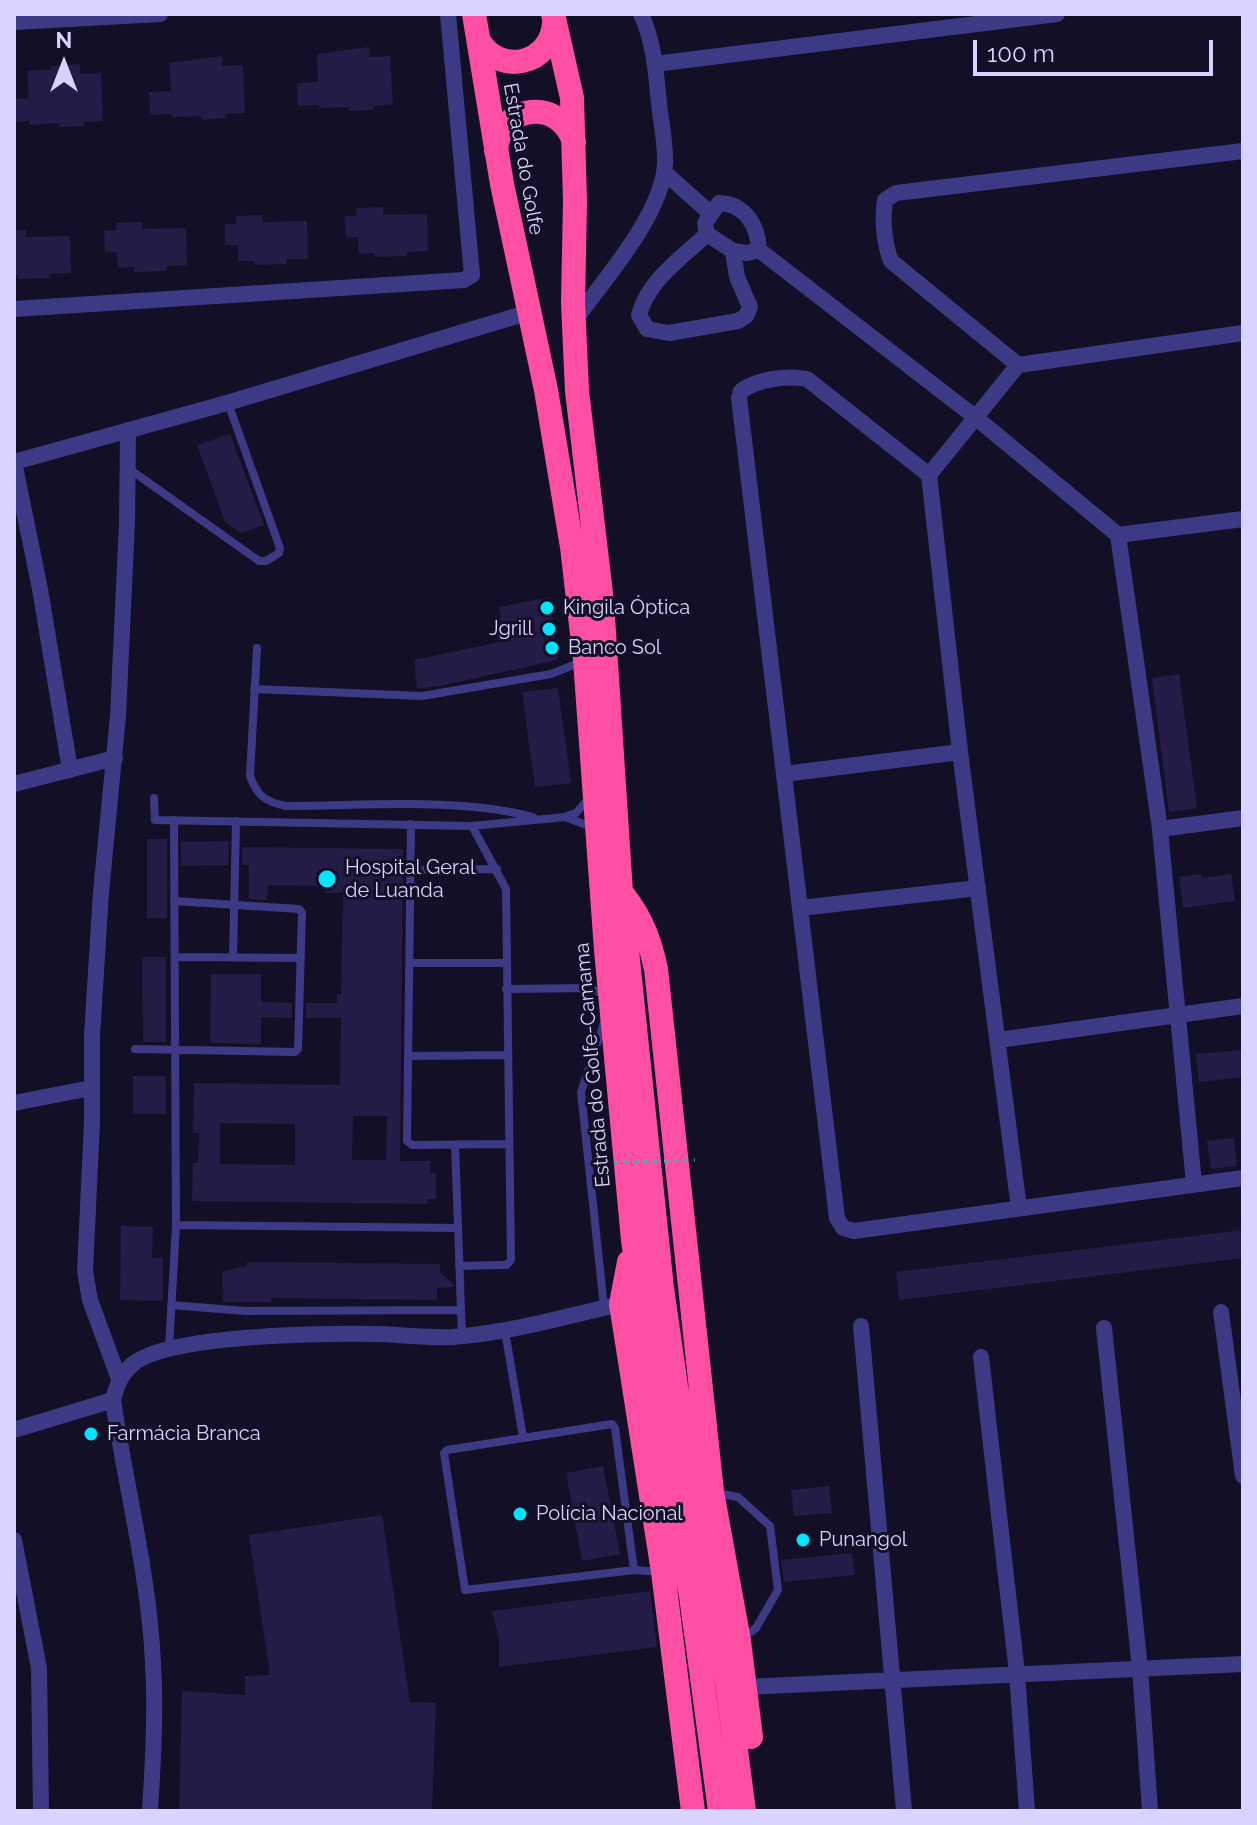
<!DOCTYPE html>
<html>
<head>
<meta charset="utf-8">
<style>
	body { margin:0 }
	#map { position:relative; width:1257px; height:1825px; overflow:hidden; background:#130f26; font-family:Raleway,sans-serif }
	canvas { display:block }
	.frame { position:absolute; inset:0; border:16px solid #d9d4ff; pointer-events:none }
	.north { position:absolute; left:24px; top:24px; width:80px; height:80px; -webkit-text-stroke:6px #130f26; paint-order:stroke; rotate:0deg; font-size:22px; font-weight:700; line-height:32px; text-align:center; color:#d9d4ff }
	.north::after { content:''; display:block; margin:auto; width:28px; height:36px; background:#d9d4ff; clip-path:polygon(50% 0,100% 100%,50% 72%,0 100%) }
	.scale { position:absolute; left:973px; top:40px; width:240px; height:36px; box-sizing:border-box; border:4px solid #d9d4ff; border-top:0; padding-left:10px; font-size:24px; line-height:28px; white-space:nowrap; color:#d9d4ff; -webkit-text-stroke:6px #130f26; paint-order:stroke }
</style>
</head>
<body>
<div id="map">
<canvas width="1257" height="1825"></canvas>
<div class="frame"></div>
<div class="north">N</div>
<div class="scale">100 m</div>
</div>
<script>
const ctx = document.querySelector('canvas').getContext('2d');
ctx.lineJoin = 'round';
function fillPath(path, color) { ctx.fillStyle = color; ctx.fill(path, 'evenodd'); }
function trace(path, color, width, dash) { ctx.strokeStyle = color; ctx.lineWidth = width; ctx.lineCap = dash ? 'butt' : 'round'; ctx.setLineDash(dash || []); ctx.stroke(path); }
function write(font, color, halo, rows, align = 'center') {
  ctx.font = font + ' Raleway,sans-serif'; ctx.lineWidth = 6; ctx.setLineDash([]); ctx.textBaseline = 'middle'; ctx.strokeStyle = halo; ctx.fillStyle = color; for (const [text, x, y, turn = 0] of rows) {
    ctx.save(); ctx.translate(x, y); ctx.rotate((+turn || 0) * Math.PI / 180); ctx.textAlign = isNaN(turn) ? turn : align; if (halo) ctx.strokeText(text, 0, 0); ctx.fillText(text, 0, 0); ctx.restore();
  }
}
const building = new Path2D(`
	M 369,47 L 370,57 L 390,56 L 393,104 L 373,106 L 374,110 L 349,111 L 349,107 L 319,108 L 319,105 L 298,106 L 297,83 L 318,82 L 317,54 Z
	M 222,56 L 222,66 L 243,65 L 245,113 L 226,114 L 226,118 L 202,120 L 201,116 L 172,117 L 171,114 L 150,115 L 149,92 L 171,91 L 169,63 Z
	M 80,64 L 80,74 L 101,73 L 103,121 L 84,122 L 84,126 L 59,127 L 59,123 L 30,125 L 30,121 L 14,122 L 14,99 L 29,98 L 27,71 L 51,69 L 51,66 Z
	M 383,207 L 383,215 L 427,214 L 428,251 L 407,252 L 407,256 L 375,257 L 375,253 L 359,254 L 358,237 L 346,238 L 345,216 L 357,216 L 356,208 Z
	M 262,215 L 263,222 L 307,221 L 308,259 L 286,259 L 287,264 L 255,265 L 254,261 L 238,261 L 238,245 L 225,245 L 225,224 L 236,224 L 236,216 Z
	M 142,222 L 142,229 L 186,228 L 187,265 L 166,266 L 166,271 L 134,272 L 134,267 L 118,268 L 117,252 L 105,252 L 104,231 L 116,230 L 116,223 Z
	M 14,230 L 26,230 L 26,237 L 70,236 L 71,273 L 50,274 L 50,278 L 18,279 L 18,275 L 14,275 Z
	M 230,434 L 264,525 L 241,533 L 225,522 L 197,445 Z
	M 550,597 L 557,660 L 445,685 L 417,689 L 414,660 L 504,641 L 499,607 Z
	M 1179,674 L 1197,808 L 1169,812 L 1152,678 Z
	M 558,688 L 571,783 L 535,787 L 522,692 Z
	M 147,839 L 167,839 L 167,918 L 147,918 Z
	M 229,841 L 228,865 L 181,866 L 181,842 Z
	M 242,847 L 403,849 L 400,1161 L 430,1161 L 430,1173 L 436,1173 L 436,1199 L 427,1199 L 427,1204 L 192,1201 L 193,1163 L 198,1163 L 199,1133 L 193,1133 L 194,1083 L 340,1085 L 341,1018 L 306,1018 L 306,1003 L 337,1003 L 337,994 L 341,994 L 343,893 L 325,893 L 325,886 L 268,885 L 267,900 L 249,899 L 249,865 L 242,865 ZM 353,1116 L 387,1116 L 386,1160 L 352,1160 ZM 220,1123 L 295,1124 L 295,1165 L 220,1164 Z
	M 1201,874 L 1202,878 L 1231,874 L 1235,901 L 1183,908 L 1179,877 Z
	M 142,957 L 166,957 L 166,1042 L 143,1042 Z
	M 211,974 L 261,974 L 261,1002 L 292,1003 L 292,1018 L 261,1017 L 261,1044 L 210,1043 Z
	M 1241,1050 L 1243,1077 L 1199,1082 L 1196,1054 Z
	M 133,1076 L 166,1076 L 166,1114 L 133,1114 Z
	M 1234,1138 L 1237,1166 L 1211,1169 L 1207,1141 Z
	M 121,1226 L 153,1227 L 152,1258 L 163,1258 L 163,1301 L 120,1300 Z
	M 1243,1230 L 1243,1258 L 899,1300 L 896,1272 Z
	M 247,1262 L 440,1264 L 440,1272 L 453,1284 L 453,1287 L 437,1288 L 437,1300 L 271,1298 L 271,1302 L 223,1302 L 222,1272 L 247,1266 Z
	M 603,1466 L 620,1554 L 582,1561 L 566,1473 Z
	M 829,1486 L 832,1513 L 794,1516 L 791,1490 Z
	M 382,1515 L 410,1702 L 436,1703 L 432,1811 L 179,1811 L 182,1691 L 245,1695 L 245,1676 L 270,1675 L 249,1535 Z
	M 852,1553 L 855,1575 L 784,1582 L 781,1560 Z
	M 650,1591 L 657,1647 L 499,1667 L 499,1638 L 492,1611 Z`);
const lane = new Path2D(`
	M 128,468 L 259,561 L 266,561 L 279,553 L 280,548 L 228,403
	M 257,648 L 250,776 C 257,796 266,802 286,806 C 363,806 459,797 533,817
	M 254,689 L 422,696 L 551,674 L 581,662
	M 154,798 L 155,820 L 472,826 L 565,817 L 592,827
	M 567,816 L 576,813 L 589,798
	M 174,820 L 176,1225 L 458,1228
	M 411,824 L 407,1141 L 412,1145 L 507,1144
	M 411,870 L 497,869
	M 175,957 L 300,958
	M 233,957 L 236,821
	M 410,963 L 505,963
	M 506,989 L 590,988 L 607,996
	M 604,1023 L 581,1092 L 604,1307
	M 135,1049 L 295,1052 L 298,1049 L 302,913 L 299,909 L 174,901
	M 409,1056 L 507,1055
	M 455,1145 L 462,1336
	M 459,1266 L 500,1265 L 507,1265 L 511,1260 L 506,889 L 472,826
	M 171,1305 L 245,1311 L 461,1310
	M 505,1331 L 523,1437
	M 169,1349 L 176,1225
	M 716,1493 L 738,1497 L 770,1526 L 778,1590 L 756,1628 L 743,1638
	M 634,1570 L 615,1428 L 612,1424 L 447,1450 L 444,1453 L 465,1590 L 634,1570 L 661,1572`);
const street = new Path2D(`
	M 14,22 L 160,14
	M 655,64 L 1057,14
	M 1243,151 L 896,193 L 885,200 C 882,219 884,243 891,261 L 1018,365 L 1243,333
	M 664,172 L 710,213
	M 707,234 C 682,258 648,280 639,315 L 647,329 L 669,333 L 738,321 L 746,316 L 750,307 L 737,277 L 733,251 L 707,234 L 705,223 L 719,203 C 745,204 758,225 759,250 L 747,253 L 733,251
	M 759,250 L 975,417 L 1118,535 L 1243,519
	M 14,309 L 464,280 L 472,275 L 448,14
	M 574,321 C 604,280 662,215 665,164 C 666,145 661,123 659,103 C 656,73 654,42 641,14
	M 1018,365 L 929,475 L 960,752 L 1019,1208
	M 14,462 L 227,403 L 530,312
	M 14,462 L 40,589 L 70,770
	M 929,475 L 807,379 C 787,375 758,379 741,391 L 739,398 L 837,1218 L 843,1228 L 854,1231 L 1243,1178
	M 1118,535 L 1160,829 L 1194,1184
	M 784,774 L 960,752
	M 14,784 L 115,758
	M 1160,829 L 1243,818
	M 800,908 L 978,888
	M 998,1040 L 1243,1006
	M 14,1103 L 91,1088
	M 1221,1312 L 1243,1476
	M 861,1326 L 904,1811
	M 1104,1328 L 1140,1668 L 1150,1811
	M 981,1357 L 1017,1673 L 1027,1811
	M 119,1379 L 90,1300 L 85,1271 L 92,1122 L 92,1036 L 101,892 L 118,716 L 127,522 L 128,430
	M 14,1430 L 113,1400
	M 14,1540 L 39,1668 L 41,1811
	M 745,1687 L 1243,1664
	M 150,1811 C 153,1762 156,1712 153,1663 C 149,1575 126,1488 113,1400 C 117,1385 121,1374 133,1364 C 169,1334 330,1333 380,1334 C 404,1335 429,1338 453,1337 C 510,1333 566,1316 621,1304`);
const highway = new Path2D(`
	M 474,14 L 502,184 L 546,390 L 572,547 L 585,660 L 606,950 L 633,1240 L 658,1417 L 691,1596 L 720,1811
	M 553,14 L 572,98 L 575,201 L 573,303 L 577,391 L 602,602 L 621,892 L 662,1288 L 676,1386 L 727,1682 L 744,1811
	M 478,39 C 498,77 552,65 554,22
	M 496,151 C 499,104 560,97 574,142
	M 624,896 C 642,919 650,941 656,969 L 712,1492 L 739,1641 L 751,1737
	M 629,1262 L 621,1304 L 663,1572 L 693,1811`);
const pathBridge = new Path2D(`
	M 604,1163 L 695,1160`);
const markers = [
	[547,608,8,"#00e5ff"],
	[549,629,8,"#00e5ff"],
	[552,648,8,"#00e5ff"],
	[327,879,10,"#00e5ff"],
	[91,1434,8,"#00e5ff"],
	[520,1514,8,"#00e5ff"],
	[803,1540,8,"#00e5ff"]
];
const streetNames = [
	["Estrada do Golfe",523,159,80],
	["Estrada do Golfe-Camama",593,1065,-95]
];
const poiNames = [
	["Kingila Óptica",563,608],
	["Jgrill",533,629,"right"],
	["Banco Sol",568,648],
	["Hospital Geral",345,868],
	["de Luanda",345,891],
	["Farmácia Branca",107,1434],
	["Polícia Nacional",536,1514],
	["Punangol",819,1540]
];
fillPath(building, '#241b47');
trace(lane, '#3d3a85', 8);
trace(street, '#3d3a85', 16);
trace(highway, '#ff4fa3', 24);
trace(pathBridge, '#2fb8b0', 3, [4, 6]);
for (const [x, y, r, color] of markers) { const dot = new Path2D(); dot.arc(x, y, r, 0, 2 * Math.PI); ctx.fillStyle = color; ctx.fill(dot); trace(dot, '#130f26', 3); }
write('20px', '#d9d4ff', '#130f26', streetNames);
write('20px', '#d9d4ff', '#130f26', poiNames, 'left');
</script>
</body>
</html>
